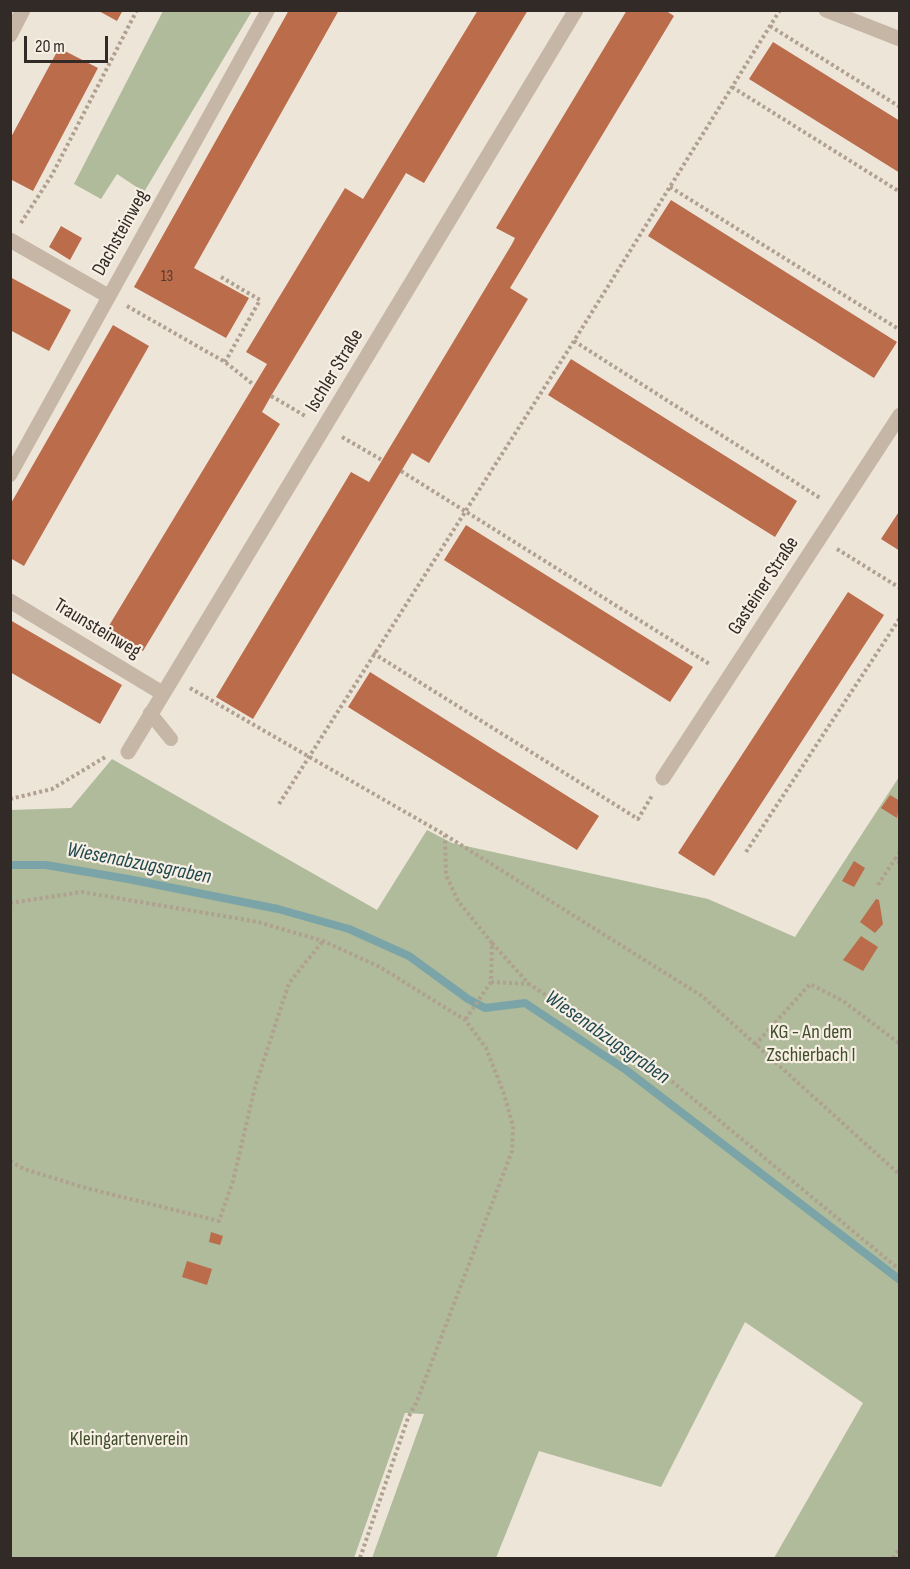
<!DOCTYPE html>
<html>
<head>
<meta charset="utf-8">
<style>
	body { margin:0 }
	#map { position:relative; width:910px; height:1569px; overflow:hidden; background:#eee5d9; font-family:"Sofia Sans Condensed",sans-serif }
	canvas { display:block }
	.frame { position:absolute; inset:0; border:12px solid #322a26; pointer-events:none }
	.scale { position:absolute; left:24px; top:36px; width:84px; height:27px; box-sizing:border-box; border:3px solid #322a26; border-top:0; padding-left:8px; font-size:18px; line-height:21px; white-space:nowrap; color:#322a26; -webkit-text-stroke:4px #f7efe4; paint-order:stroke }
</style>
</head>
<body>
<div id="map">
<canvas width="910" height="1569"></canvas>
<div class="frame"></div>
<div class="scale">20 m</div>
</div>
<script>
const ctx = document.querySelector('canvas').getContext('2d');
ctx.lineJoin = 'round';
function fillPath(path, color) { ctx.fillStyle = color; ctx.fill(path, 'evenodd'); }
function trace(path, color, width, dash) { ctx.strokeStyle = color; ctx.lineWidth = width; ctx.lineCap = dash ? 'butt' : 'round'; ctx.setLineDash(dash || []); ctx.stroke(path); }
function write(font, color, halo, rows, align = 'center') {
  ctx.font = font + ' "Sofia Sans Condensed",sans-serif'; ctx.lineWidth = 4.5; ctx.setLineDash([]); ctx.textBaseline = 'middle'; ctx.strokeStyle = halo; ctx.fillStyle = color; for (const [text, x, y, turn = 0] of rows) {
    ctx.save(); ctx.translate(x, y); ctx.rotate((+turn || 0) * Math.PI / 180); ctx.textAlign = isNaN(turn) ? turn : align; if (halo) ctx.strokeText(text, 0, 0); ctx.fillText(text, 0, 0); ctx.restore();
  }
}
const green = new Path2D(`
	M 163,11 L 252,11 L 144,192 L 117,174 L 101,199 L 74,184 Z
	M 112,759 L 377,910 L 427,830 L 452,843 L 708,899 L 795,937 L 899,777 L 899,1558 L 774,1558 L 863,1403 L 745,1322 L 661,1487 L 539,1451 L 496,1558 L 372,1558 L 424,1414 L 405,1413 L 354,1558 L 11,1558 L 10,810 L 71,808 Z`);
const stream = new Path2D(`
	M 10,865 L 46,865 L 128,879 L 278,909 L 349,929 L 409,956 L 468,999 L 485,1008 L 525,1003 L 626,1070 L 900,1280`);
const building = new Path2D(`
	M 97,10 L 123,10 L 117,21 Z
	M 289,10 L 339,10 L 194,268 L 249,298 L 226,338 L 134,287 Z
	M 478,10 L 528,10 L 424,183 L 406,173 L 271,396 L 262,412 L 280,424 L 143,651 L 107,629 L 267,364 L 246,352 L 345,188 L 363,199 Z
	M 627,10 L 665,10 L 674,16 L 510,288 L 528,299 L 429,463 L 412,453 L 253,719 L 216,697 L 351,472 L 369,482 L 512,244 L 515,238 L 496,228 Z
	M 773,42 L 900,121 L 900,173 L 749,79 Z
	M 59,48 L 98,68 L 33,191 L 10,179 L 10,139 Z
	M 671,200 L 897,342 L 874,378 L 648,236 Z
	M 61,226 L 82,238 L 70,260 L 49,247 Z
	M 10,277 L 71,310 L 49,351 L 10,330 Z
	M 113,325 L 149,346 L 24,566 L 10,558 L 10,505 Z
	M 571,359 L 797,501 L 775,537 L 548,395 Z
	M 900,510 L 900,551 L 881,539 Z
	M 466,525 L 693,667 L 670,702 L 444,560 Z
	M 848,592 L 884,615 L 714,876 L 678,853 Z
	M 10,620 L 122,685 L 100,724 L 10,672 Z
	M 370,672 L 599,816 L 577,850 L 348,707 Z
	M 890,795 L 900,801 L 897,818 L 881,808 Z
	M 854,861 L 865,868 L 854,887 L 842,881 Z
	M 876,899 L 879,900 L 883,924 L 875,933 L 860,922 Z
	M 861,936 L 878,947 L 863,971 L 843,960 Z
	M 211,1232 L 223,1236 L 220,1245 L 209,1242 Z
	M 187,1261 L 212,1269 L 207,1285 L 182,1277 Z`);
const path = new Path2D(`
	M 770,26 L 900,107
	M 732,87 L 900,192
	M 670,187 L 900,330
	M 21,223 L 52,175 L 137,10
	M 221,277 L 260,300 L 225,362
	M 127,306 L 225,362 L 254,385
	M 574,341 L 820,498
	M 271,396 L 307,417
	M 342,437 L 382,460
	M 401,471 L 711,665
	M 837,549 L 900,588
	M 373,653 L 638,819 L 653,794
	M 190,688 L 445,835 L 446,875 L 458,901 L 492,943 L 491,982 L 465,1020
	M 10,799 L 52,789 L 107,756
	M 279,804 L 574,341 L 780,10
	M 445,835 L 702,996 L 900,1175
	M 746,852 L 900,618
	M 900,852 L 895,859 L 900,863
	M 878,885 L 895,859
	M 10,903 L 82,892 L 258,922 L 323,941 L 380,967 L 465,1020 L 486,1048 L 504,1094 L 513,1126 L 512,1151 L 417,1401 L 408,1418 L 360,1558
	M 492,943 L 529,984 L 651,1064 L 900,1270
	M 491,982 L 529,984
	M 755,1045 L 810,984 L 843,1001 L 900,1044
	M 10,1161 L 24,1169 L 86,1188 L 219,1221 L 233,1181 L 255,1087 L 289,983 L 323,941
	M 893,1558 L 900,1548`);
const service = new Path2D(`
	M 10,475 L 268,10
	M 150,713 L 171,739`);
const minor = new Path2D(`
	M 826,10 L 900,39
	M 10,35 L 23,10
	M 10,240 L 108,296
	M 10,601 L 162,693
	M 128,752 L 576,10
	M 663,778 L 900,415`);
const numberNames = [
	["13",167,277]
];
const streetNames = [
	["Dachsteinweg",121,233,-61],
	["Ischler Straße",335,371,-59],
	["Gasteiner Straße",764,586,-57],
	["Traunsteinweg",97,629,31]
];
const parkNames = [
	["KG - An dem",811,1033],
	["Zschierbach I",811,1056],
	["Kleingartenverein",129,1440]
];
const waterNames = [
	["Wiesenabzugsgraben",139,864,11],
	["Wiesenabzugsgraben",607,1038,35]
];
fillPath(green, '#afbb9a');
trace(stream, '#7aa4a8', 8);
fillPath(building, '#ba6c4b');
trace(path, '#b0a090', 4, [3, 3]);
trace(service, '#c5b6a6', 14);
trace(minor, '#c5b6a6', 15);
write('16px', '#543a2f', null, numberNames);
write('20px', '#322a26', '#f7efe4', streetNames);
write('20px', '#404e2c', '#f7efe4', parkNames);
write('italic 21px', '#20494f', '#f7efe4', waterNames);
</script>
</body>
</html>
